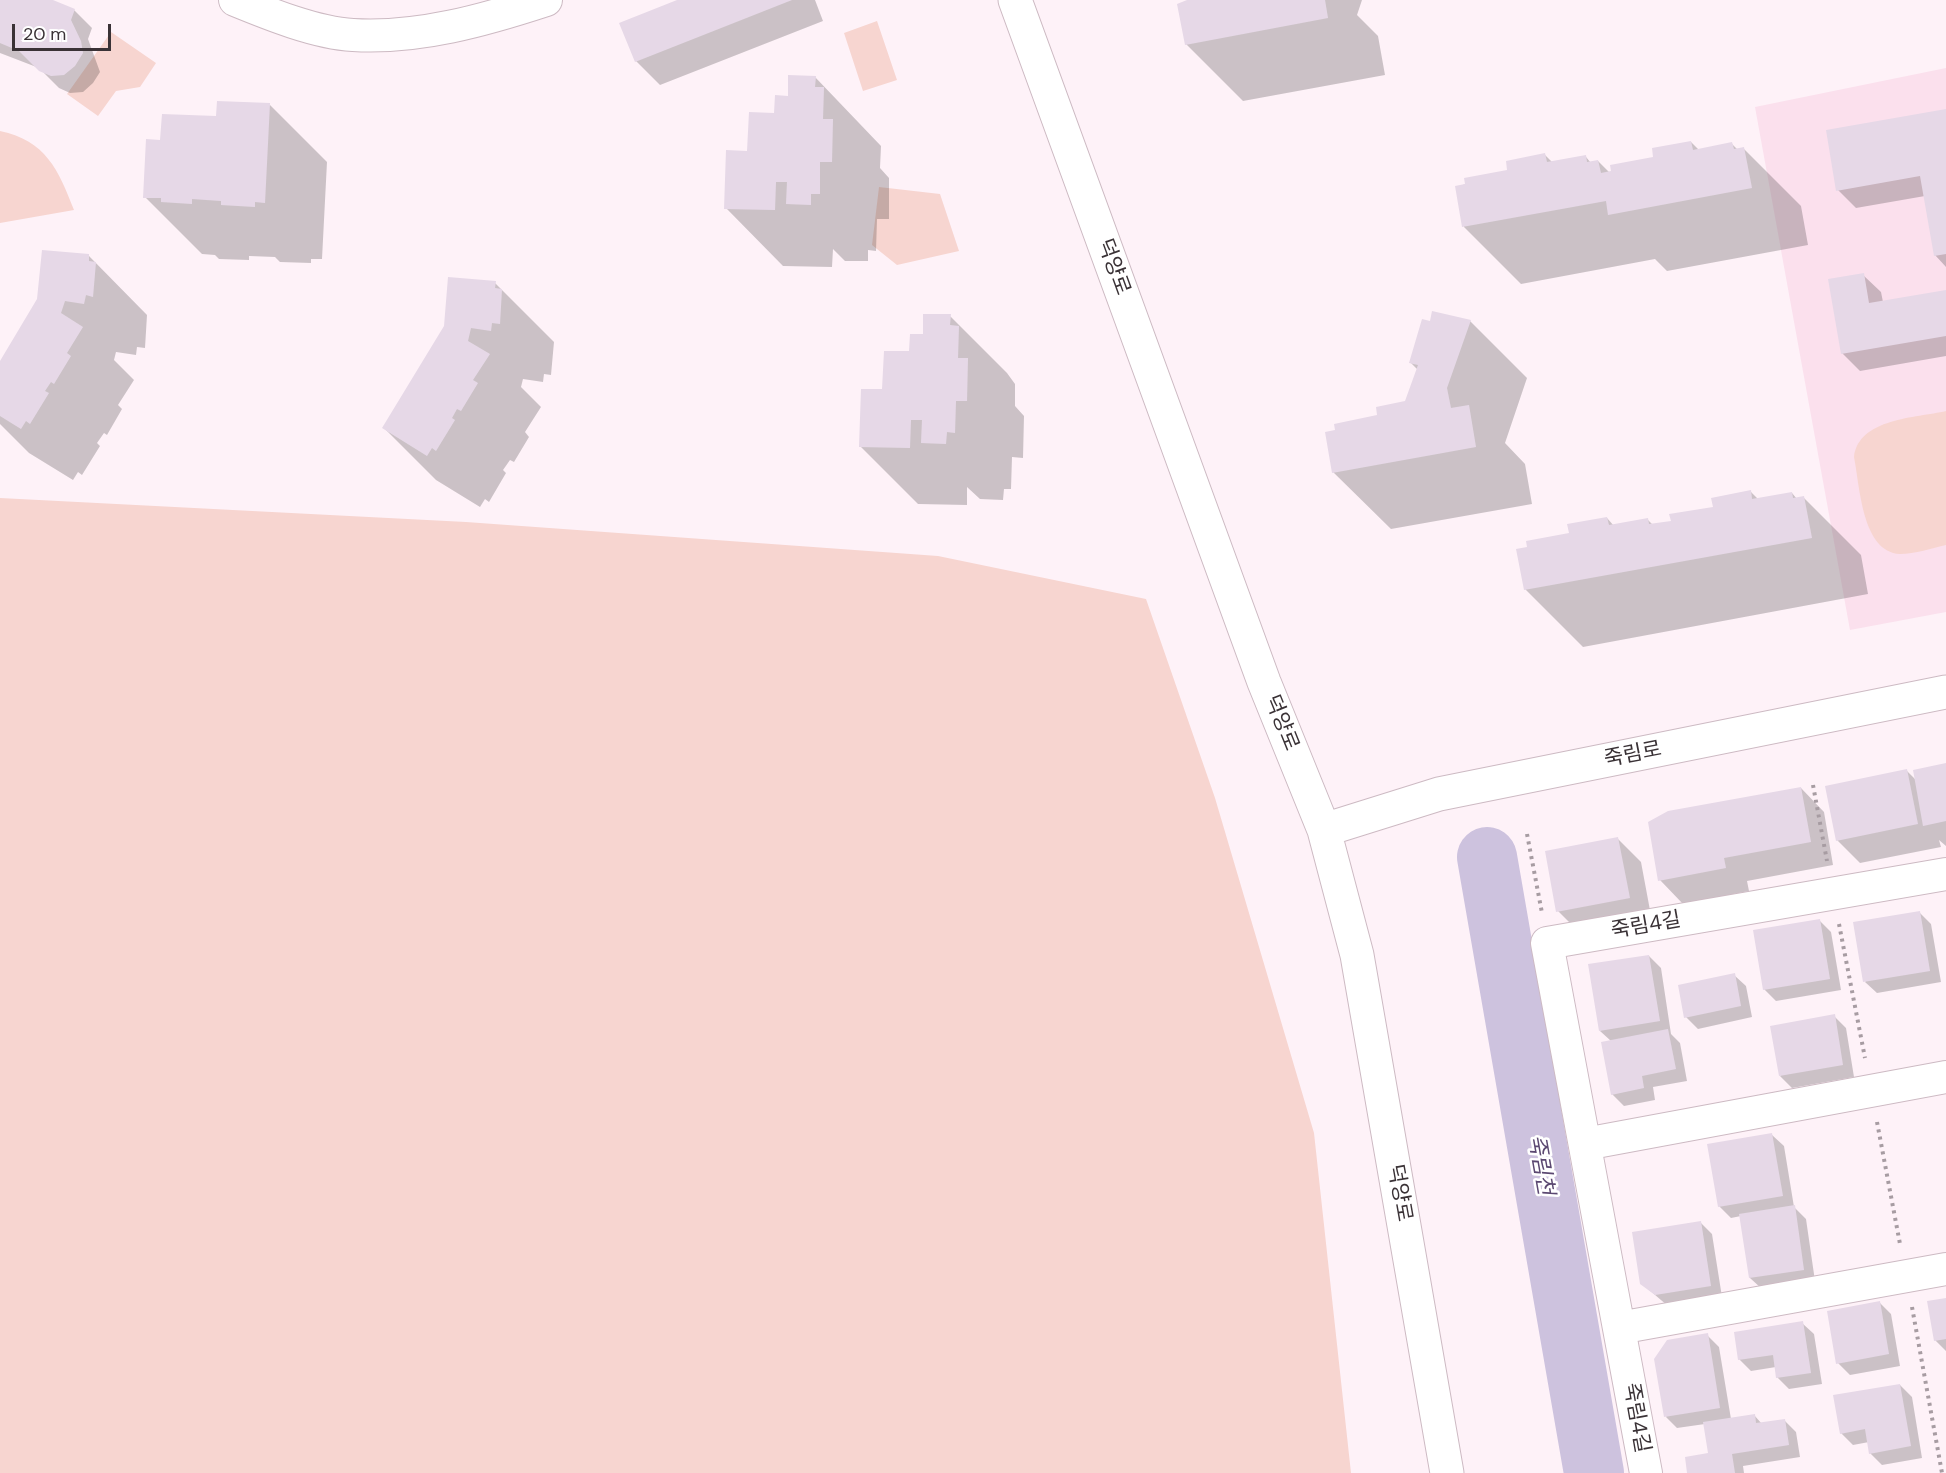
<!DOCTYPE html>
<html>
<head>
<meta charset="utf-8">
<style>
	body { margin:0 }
	#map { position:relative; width:1946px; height:1473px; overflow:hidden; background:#fef2f8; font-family:"DM Sans",sans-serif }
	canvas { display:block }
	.scale { position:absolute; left:12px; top:24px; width:99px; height:27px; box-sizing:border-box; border:3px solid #3a3236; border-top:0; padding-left:8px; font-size:18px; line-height:21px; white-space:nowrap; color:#3a3236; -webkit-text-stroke:4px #fff; paint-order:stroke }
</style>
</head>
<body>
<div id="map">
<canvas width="1946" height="1473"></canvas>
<div class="scale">20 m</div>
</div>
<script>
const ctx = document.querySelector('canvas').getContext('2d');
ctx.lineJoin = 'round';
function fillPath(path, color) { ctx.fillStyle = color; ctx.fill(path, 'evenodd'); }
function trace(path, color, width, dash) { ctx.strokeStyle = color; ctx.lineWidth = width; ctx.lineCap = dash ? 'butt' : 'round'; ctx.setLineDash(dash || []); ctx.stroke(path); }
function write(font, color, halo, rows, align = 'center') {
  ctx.font = font + ' "DM Sans","Noto Sans KR",sans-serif'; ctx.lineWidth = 5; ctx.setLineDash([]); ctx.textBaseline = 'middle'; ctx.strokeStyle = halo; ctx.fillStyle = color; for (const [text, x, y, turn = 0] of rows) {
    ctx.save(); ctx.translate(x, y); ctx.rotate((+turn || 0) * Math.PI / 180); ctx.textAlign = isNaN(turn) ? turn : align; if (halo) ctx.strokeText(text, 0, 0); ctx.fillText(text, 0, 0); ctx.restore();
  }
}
const built = new Path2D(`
	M 1946,68 L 1946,612 L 1850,630 L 1755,107 Z`);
const green = new Path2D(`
	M 877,21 L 897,80 L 863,91 L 844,33 Z
	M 111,32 L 156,63 L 140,87 L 116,91 L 98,116 L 67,94 Z
	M 0,131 C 46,141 58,169 74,210 L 0,223 Z
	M 879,187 L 940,194 L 959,251 L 897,265 L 872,245 Z
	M 1946,411 L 1946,545 C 1932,548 1915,554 1900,554 C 1862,552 1860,487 1854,457 C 1859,418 1916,418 1946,411 Z
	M 0,498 L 466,522 L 938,556 L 1146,599 L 1215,798 L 1314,1133 L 1351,1473 L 0,1473 Z`);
const shadow = new Path2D(`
	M 0,0 L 49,0 L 74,10 L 92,28 L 88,39 L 100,72 L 93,83 L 83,92 L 70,93 L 59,88 L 39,68 L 0,53 Z
	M 681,0 L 815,0 L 823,21 L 660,85 L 636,61 Z
	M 1189,0 L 1362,0 L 1357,15 L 1378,36 L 1385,75 L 1243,101 L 1186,44 Z
	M 815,77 L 881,146 L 880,168 L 889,178 L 889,219 L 877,219 L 876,251 L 868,250 L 868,261 L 845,261 L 833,249 L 832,267 L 783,266 L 726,208 L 749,153 L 789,98 Z
	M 270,105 L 327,162 L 322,259 L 311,259 L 311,263 L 280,262 L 275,257 L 249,256 L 249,260 L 219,259 L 215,255 L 202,254 L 145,197 L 162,142 L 218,118 Z
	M 1946,110 L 1946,267 L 1935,255 L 1925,196 L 1856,208 L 1838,190 Z
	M 1691,142 L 1699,150 L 1732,144 L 1738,150 L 1744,149 L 1801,206 L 1808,245 L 1667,271 L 1655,259 L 1521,284 L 1464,227 L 1456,187 L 1509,171 L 1545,155 L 1553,163 L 1586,157 L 1591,163 L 1598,161 L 1610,173 L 1655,158 Z
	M 89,256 L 147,315 L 145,348 L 137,347 L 136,355 L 116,352 L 114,360 L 134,380 L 118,405 L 122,409 L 107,435 L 104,433 L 97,443 L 100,446 L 82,475 L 78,472 L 73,480 L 29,453 L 0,424 L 0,363 Z
	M 1863,275 L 1881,292 L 1883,302 L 1946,291 L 1946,356 L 1860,371 L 1842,353 Z
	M 495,283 L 554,342 L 551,375 L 544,374 L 543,382 L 523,379 L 521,387 L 541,407 L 525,432 L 529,437 L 514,462 L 510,460 L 503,470 L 506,473 L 489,502 L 485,499 L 480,507 L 436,480 L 384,428 Z
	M 950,316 L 1007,373 L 1015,384 L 1015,406 L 1024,416 L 1023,458 L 1012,457 L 1011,489 L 1004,489 L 1003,500 L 980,499 L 967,487 L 967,505 L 918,504 L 861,447 L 884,391 L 924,336 Z
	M 1470,321 L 1527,378 L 1505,443 L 1525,464 L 1532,504 L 1391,529 L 1333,472 L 1379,417 L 1407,403 L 1418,370 L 1411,363 L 1431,323 Z
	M 1751,492 L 1758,499 L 1792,493 L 1797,499 L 1804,498 L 1861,555 L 1868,594 L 1583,647 L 1525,589 L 1571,534 L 1607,518 L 1614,526 L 1648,520 L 1653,525 L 1672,522 L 1715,508 Z
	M 1946,765 L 1946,846 L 1939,840 L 1941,847 L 1860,863 L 1837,840 L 1907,771 L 1916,780 Z
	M 1801,788 L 1824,812 L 1833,865 L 1747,881 L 1749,891 L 1683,904 L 1660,880 Z
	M 1618,839 L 1641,862 L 1652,921 L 1581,934 L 1558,911 Z
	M 1919,912 L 1931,924 L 1941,982 L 1877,993 L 1865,982 Z
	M 1819,920 L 1831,932 L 1841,990 L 1776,1001 L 1764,989 Z
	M 1649,956 L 1661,968 L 1671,1034 L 1680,1043 L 1687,1081 L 1653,1087 L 1655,1100 L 1624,1106 L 1612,1094 L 1611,1041 L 1600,1031 Z
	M 1734,975 L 1746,986 L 1752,1017 L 1698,1029 L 1686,1017 Z
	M 1834,1016 L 1846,1028 L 1854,1077 L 1792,1088 L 1780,1076 Z
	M 1772,1135 L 1784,1146 L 1794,1207 L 1806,1219 L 1815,1281 L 1762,1289 L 1750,1278 L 1741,1216 L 1731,1218 L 1719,1206 Z
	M 1700,1222 L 1712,1234 L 1722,1297 L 1668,1306 L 1641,1283 Z
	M 1946,1300 L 1946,1351 L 1935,1340 Z
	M 1880,1303 L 1891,1314 L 1900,1366 L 1850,1375 L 1838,1363 Z
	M 1802,1323 L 1814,1334 L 1822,1384 L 1789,1389 L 1777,1377 L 1776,1367 L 1751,1371 L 1739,1359 Z
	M 1707,1335 L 1719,1347 L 1731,1419 L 1754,1415 L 1762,1424 L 1784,1420 L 1796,1432 L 1800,1457 L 1743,1466 L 1744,1473 L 1689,1473 L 1710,1454 L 1705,1424 L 1677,1428 L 1666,1417 Z
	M 1900,1385 L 1912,1397 L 1922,1458 L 1882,1465 L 1870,1453 L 1869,1442 L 1853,1445 L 1841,1433 Z`);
const river = new Path2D(`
	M 1487,857 L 1594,1473`);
const building = new Path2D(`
	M 0,0 L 53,0 L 75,9 L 71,20 L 81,41 L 83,53 L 75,66 L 64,75 L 51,76 L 39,71 L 19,51 L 0,43 Z
	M 677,0 L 792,0 L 635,62 L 619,23 Z
	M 1187,0 L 1325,0 L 1328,18 L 1185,45 L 1177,4 Z
	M 788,75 L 816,76 L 815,87 L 824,87 L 823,119 L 833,119 L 832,162 L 820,162 L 820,194 L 811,194 L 811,205 L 786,204 L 787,182 L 776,182 L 775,210 L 724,209 L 726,150 L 747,151 L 749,112 L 774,113 L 775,95 L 788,96 Z
	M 217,101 L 270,103 L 265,203 L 255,202 L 255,207 L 221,205 L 221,201 L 192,199 L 192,204 L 161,202 L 161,198 L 143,198 L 146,139 L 160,140 L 162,114 L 216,116 Z
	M 1946,109 L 1946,254 L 1934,256 L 1920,176 L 1836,191 L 1826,130 Z
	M 1691,141 L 1693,150 L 1732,142 L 1734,149 L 1744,147 L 1752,188 L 1608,215 L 1606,201 L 1462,227 L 1455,186 L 1465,184 L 1464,178 L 1507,170 L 1506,161 L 1545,153 L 1547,162 L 1586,155 L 1587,162 L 1598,160 L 1601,173 L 1611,171 L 1610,165 L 1653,157 L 1652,148 Z
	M 42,250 L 89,254 L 89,261 L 96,262 L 93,297 L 86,295 L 84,304 L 65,301 L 61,313 L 83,327 L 67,353 L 71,356 L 54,384 L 51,382 L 45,391 L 49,393 L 30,424 L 26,421 L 21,429 L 0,416 L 0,361 L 37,299 Z
	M 1864,273 L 1869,303 L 1946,290 L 1946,336 L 1841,354 L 1828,279 Z
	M 448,277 L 496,281 L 495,288 L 502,289 L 500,324 L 492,323 L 491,331 L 471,328 L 468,341 L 490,354 L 473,380 L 478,383 L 461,411 L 457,409 L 452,418 L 455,420 L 436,451 L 432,448 L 427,456 L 382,428 L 444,326 Z
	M 1432,311 L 1471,320 L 1447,388 L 1451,408 L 1469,405 L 1476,447 L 1332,473 L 1325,432 L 1335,430 L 1334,424 L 1377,415 L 1376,407 L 1405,401 L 1418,365 L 1409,363 L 1422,319 L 1430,321 Z
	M 923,314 L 951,314 L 950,325 L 959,326 L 958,358 L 968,358 L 967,401 L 956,401 L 955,433 L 947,432 L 946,444 L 921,443 L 922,420 L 911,420 L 910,448 L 859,447 L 861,389 L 882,389 L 884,351 L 909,351 L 910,334 L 923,334 Z
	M 1751,490 L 1752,499 L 1792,492 L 1793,498 L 1804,496 L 1812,538 L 1524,590 L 1516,549 L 1527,547 L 1526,541 L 1569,533 L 1567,524 L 1607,517 L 1609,525 L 1648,518 L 1649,524 L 1671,521 L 1669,514 L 1713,507 L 1711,498 Z
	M 1946,763 L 1946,821 L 1923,826 L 1913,770 Z
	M 1907,769 L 1918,824 L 1836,841 L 1825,786 Z
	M 1801,787 L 1811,842 L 1724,858 L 1726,868 L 1658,881 L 1648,822 L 1668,811 Z
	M 1618,837 L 1630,898 L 1556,912 L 1545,851 Z
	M 1920,911 L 1930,971 L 1863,982 L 1853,922 Z
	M 1820,919 L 1830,979 L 1763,990 L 1753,930 Z
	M 1649,955 L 1660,1021 L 1599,1031 L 1588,964 Z
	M 1735,973 L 1741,1006 L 1684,1018 L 1678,985 Z
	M 1835,1014 L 1843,1065 L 1779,1076 L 1770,1026 Z
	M 1668,1029 L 1676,1069 L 1642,1076 L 1644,1088 L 1611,1095 L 1601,1042 Z
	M 1772,1133 L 1783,1196 L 1718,1207 L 1707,1144 Z
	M 1795,1205 L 1804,1270 L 1749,1278 L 1739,1214 Z
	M 1701,1221 L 1711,1286 L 1655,1295 L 1640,1284 L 1632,1232 Z
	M 1946,1298 L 1946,1339 L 1934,1341 L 1927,1301 Z
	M 1880,1301 L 1889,1354 L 1836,1364 L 1827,1311 Z
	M 1803,1321 L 1811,1373 L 1776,1378 L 1773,1355 L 1738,1360 L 1734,1332 Z
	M 1708,1333 L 1720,1408 L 1664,1417 L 1654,1359 L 1667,1340 Z
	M 1900,1384 L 1911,1446 L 1869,1454 L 1865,1429 L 1840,1434 L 1833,1395 Z
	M 1755,1414 L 1756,1423 L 1785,1419 L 1789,1445 L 1732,1454 L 1735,1473 L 1687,1473 L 1685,1457 L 1708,1453 L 1703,1422 Z`);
const path = new Path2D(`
	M 1813,785 L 1827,861
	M 1527,834 L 1542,913
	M 1839,924 L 1865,1058
	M 1877,1122 L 1900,1244
	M 1912,1307 L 1942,1473`);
const minor = new Path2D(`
	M 235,0 C 269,14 316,33 353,35 C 418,39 485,20 546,0
	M 1585,1144 L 1946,1077
	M 1619,1328 L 1946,1269
	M 1646,1473 L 1547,943 L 1946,874`);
const tertiary = new Path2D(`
	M 1015,0 L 1264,682 L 1324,830 L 1357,955 L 1447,1473
	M 1324,830 L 1439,794 L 1946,692`);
const streetNames = [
	["덕양로",1113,267,70],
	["덕양로",1281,723,68],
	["죽림로",1633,755,-11],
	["죽림4길",1646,926,-10],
	["덕양로",1399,1193,80],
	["죽림4길",1636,1418,80]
];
const waterNames = [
	["죽림천",1540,1165,80]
];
fillPath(built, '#fbe0ed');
fillPath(green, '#f7d5d0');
fillPath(shadow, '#0003');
trace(river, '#cdc2de', 60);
fillPath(building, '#e6d8e7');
trace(minor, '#cdbac3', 34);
trace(tertiary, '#cdbac3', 35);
trace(path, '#a79ca2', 4, [3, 4.5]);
trace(minor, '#fff', 32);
trace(tertiary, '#fff', 33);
write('21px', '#3a3236', '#fff', streetNames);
write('italic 22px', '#5b4871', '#fff', waterNames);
</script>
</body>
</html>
